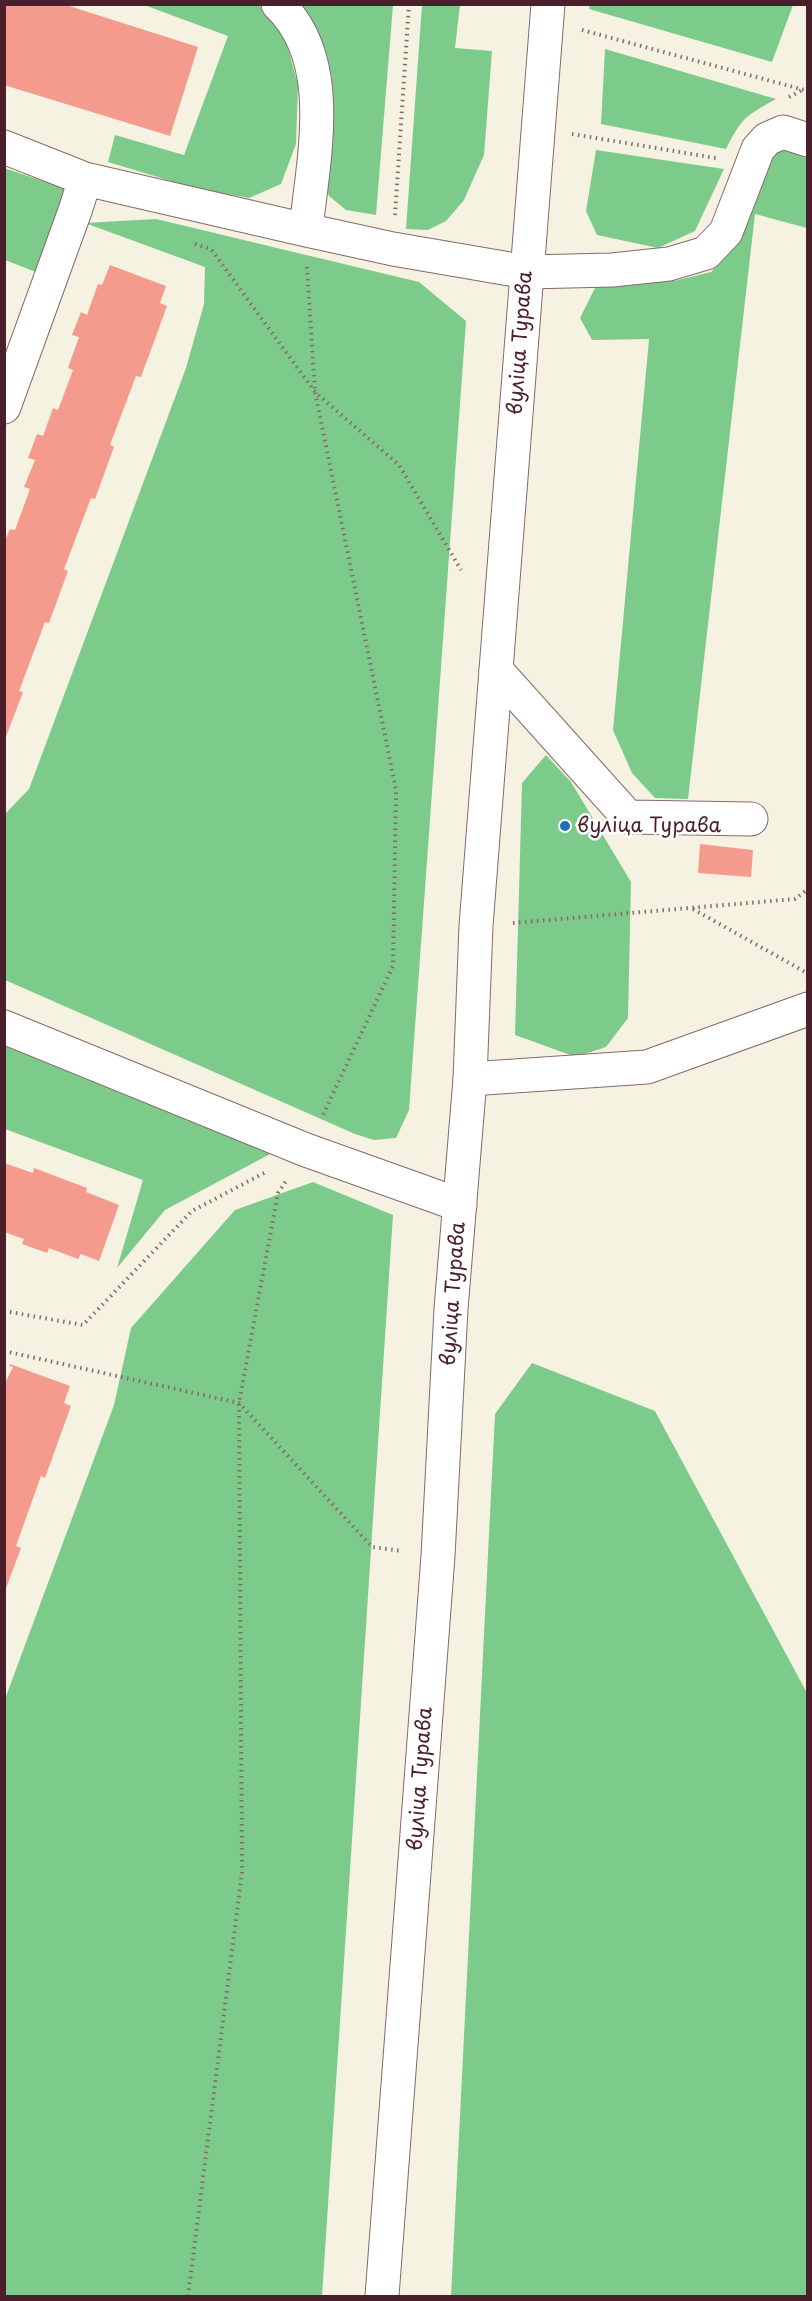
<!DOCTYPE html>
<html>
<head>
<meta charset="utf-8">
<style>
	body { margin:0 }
	#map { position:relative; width:812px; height:2301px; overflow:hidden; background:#f5f2e2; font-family:"Playpen Sans",sans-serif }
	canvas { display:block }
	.frame { position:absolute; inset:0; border:6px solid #4a1f2b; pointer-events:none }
</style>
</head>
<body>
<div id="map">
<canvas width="812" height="2301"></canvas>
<div class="frame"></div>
</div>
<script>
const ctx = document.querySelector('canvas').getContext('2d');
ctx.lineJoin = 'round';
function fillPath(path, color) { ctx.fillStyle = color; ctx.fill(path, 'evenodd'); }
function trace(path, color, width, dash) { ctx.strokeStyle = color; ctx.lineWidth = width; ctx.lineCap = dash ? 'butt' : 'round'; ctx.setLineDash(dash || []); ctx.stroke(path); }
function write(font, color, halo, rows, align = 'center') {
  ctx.font = font + ' "Playpen Sans",sans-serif'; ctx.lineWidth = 5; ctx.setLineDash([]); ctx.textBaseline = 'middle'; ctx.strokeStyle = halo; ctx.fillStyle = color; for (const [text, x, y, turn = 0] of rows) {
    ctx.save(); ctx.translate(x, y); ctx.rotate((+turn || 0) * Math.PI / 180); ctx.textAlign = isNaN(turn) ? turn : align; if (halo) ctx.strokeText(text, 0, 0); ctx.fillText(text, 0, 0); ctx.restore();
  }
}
const green = new Path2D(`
	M 590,4 L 793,4 L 793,5 L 772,62 L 589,9 Z
	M 144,5 L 259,5 L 285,36 L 298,85 L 296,144 L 281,184 L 249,198 L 194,188 L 108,162 L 115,135 L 184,155 L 228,36 Z
	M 295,5 L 393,5 L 376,215 L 346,210 L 329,196 L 323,179 L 332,78 L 327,55 L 311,25 Z
	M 422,5 L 460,5 L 455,48 L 492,51 L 484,155 L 464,200 L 446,221 L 428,230 L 406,229 Z
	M 605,49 L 776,99 C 745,116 742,118 726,149 L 601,124 Z
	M 596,150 L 724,169 L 695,231 L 658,248 L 597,235 L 586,211 Z
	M 779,151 L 788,151 L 807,158 L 807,228 L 755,214 L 688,799 L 655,798 L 632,773 L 613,730 L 649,339 L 592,340 L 580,318 L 596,286 L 674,281 L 711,272 L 724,258 L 773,157 Z
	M 4,168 L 70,190 L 41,274 L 5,260 Z
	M 156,219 L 419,282 L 466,321 L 409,1110 L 396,1138 L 374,1140 L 355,1134 L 5,980 L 4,815 L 29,789 L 186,368 L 204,304 L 205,267 L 85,223 Z
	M 546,755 L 571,782 L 631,882 L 628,1018 L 606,1047 L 576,1057 L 515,1035 L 522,783 Z
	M 4,1042 L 272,1153 L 165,1210 L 117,1268 L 143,1180 L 5,1129 Z
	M 313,1182 L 393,1215 L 322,2296 L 5,2296 L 5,1699 L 114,1405 L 131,1328 L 235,1210 Z
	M 532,1363 L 655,1411 L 807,1693 L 807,2296 L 451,2296 L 495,1414 Z`);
const building = new Path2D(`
	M 4,4 L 63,4 L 198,47 L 170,136 L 4,85 Z
	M 110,265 L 166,286 L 160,303 L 167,306 L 141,377 L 136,376 L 110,445 L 114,447 L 95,499 L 91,498 L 64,569 L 68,571 L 49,623 L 45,622 L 19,691 L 23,692 L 4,742 L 4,543 L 10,529 L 15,530 L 30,489 L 24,487 L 35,460 L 28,458 L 37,434 L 43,436 L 53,408 L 58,410 L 73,370 L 68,368 L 79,337 L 72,335 L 81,312 L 87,315 L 98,284 L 102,285 Z
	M 700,844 L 753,850 L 751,877 L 698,873 Z
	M 4,1163 L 33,1173 L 34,1168 L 87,1188 L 86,1192 L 119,1205 L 99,1261 L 81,1254 L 78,1259 L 49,1248 L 47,1253 L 22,1244 L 24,1239 L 4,1232 Z
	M 10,1364 L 70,1386 L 64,1403 L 71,1406 L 45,1478 L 41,1476 L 16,1546 L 21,1548 L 5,1591 L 4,1385 L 13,1367 L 9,1366 Z`);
const path = new Path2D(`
	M 582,30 L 808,91
	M 789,97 L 802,90
	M 572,134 L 716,158
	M 395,215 L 409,4
	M 195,244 L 211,249 L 315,392 L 399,465 L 461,570
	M 307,267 L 315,392 L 396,790 L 393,966 L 322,1117
	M 693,909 L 807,973
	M 513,923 L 795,899 L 808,889
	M 4,1311 L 83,1325 L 192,1211 L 266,1172
	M 4,1351 L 239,1403 L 372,1547 L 403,1551
	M 188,2296 L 242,1872 L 239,1403 L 278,1193 L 286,1181`);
const minor = new Path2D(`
	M 278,4 C 337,60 313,158 306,230
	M 4,147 L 85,179 L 306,230 L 393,249 L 527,272 L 612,270 L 669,264 L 706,253 L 726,232 L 758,149 L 767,139 L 783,132 L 808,140
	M 4,407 L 76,208 L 85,179
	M 496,670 L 628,817 L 751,819
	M 4,1027 L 306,1150 L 460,1205
	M 470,1079 L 647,1067 L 808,1009`);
const major = new Path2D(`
	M 382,2296 L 438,1556 L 451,1309 L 470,1079 L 476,926 L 548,4`);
const markers = [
	[565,826,6,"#1f6fb2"]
];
const streetNames = [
	["вуліца Турава",521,343,-86],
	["вуліца Турава",454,1294,-86],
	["вуліца Турава",421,1779,-86]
];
const poiNames = [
	["вуліца Турава",577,826]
];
fillPath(green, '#7dcb8b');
fillPath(building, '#f49b8e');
trace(minor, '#86696b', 35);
trace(major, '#86696b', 35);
trace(path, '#86696b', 4, [1.5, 4.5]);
trace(minor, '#fff', 33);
trace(major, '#fff', 33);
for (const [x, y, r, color] of markers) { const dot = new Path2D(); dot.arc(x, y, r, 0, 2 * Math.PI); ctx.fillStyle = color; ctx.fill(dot); trace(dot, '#fff', 2); }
write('20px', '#4a1f2b', '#fff', streetNames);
write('20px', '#4a1f2b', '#fff', poiNames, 'left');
</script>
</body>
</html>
